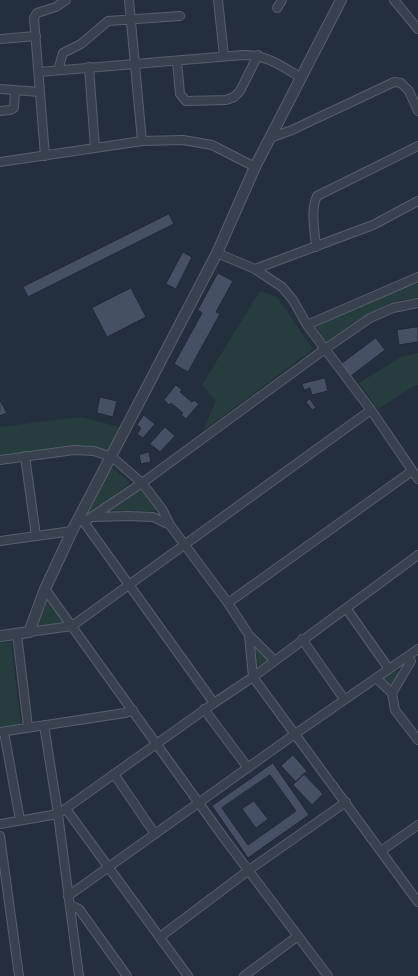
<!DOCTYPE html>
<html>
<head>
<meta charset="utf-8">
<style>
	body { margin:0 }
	canvas { display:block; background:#242f3e }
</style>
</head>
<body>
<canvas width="418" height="976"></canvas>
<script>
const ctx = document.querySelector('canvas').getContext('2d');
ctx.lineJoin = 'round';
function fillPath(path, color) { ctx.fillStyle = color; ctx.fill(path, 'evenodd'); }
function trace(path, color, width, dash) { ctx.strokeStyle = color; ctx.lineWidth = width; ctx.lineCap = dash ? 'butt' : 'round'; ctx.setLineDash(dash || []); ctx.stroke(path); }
const green = new Path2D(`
	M 418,284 L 418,297 C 376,303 359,320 325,343 L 313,326 C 349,312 382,296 418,284 Z
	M 260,291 L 277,297 L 313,349 L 203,431 L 216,401 L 202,385 Z
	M 418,353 L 418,385 L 414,386 L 378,409 L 359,383 L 401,357 Z
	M 80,417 L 119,427 L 109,452 L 78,446 L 0,457 L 0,427 Z
	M 112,467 L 130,483 L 92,514 L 88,512 Z
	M 141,490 L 158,511 L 112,510 Z
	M 48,600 L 64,621 L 38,627 L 35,624 Z
	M 11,642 L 21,727 L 0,730 L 0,643 Z
	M 254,643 L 268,659 L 258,666 Z
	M 399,671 L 390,688 L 383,682 L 389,673 Z`);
const building = new Path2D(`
	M 169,214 L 174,224 L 28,297 L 23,287 Z
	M 183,252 L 192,257 L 176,289 L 166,284 Z
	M 218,273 L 233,281 L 216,312 L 220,314 L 188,372 L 174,364 L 202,313 L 198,310 Z
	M 131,288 L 146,317 L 107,337 L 92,308 Z
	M 418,327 L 418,342 L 399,345 L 397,330 Z
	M 376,338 L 385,350 L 351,376 L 341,364 Z
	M 325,378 L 328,391 L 312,395 L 310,388 L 304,390 L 302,384 Z
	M 176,385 L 182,390 L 180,392 L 192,402 L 194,400 L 199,404 L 186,419 L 181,415 L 183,413 L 171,403 L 169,405 L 164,400 Z
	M 100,397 L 117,401 L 113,417 L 97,413 Z
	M 310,399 L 316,408 L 312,410 L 306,402 Z
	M 0,400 L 7,413 L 0,416 Z
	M 144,415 L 155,424 L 143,438 L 137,434 L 141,428 L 137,425 Z
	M 165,427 L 175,436 L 160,452 L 150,444 Z
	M 149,452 L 151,462 L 141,464 L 139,455 Z
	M 293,755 L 307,771 L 296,782 L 281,766 Z
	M 273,763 L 309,815 L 248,858 L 212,806 ZM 270,775 L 296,811 L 248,845 L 222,808 Z
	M 304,774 L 323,794 L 312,805 L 293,785 Z
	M 254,801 L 268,819 L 256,828 L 242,809 Z`);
const minor = new Path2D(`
	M 129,0 L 142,141
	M 218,0 L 224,56
	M 394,0 L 418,29
	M 277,8 L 282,0
	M 0,39 L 36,36
	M 177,61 L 180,94 L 186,101 L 226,100 L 234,97 L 240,91 L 258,55
	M 89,67 L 95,148
	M 58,70 L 63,53 L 81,44 L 108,21 L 180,16
	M 39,72 L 243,55 C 267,55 280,65 300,77
	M 0,89 L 40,92
	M 0,111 L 10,110 L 14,108 L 15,91
	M 270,138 L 292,130 L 394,82 L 401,83 L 409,91 L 418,111
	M 45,156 L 34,18 L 37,13 L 56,7 L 66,0
	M 0,162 L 142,141 L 183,140 L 212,145 L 255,167
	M 316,247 C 315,232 310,210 317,196 L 418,146
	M 217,253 L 255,269 L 282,287 L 293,300 L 307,325 L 371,410 L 418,479
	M 255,269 L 373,225 L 418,201
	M 307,325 L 418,277
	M 25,456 L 36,536
	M 0,460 L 74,450 L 94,451 L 112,457 L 142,483 L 162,509 L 170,525 L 228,603 L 249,635 L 274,660
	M 93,517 L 128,516 L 153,517 L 170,525
	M 81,518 L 214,703
	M 84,522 L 142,483 L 325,349 L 370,318 L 393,308 L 418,303
	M 0,541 L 72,531
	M 45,589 L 224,838 L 328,976
	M 228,603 L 412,471
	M 346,608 L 389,669
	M 29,632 L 72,626 L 371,410
	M 17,634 L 28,727
	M 249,635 L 253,677 L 418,902
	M 302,639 L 344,699
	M 376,678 L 392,693 L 395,710 L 418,740
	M 392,693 L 411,661
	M 204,709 L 248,768
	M 44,725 L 58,814 L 79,976
	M 0,732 L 125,713 L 133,710
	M 4,732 L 20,820
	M 114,774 L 155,834
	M 66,809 L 188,976
	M 0,824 L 58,814 L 214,703 L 253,677 L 418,555
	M 0,836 L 19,976
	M 381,851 L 418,825
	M 68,896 L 295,734 L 418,649
	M 70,905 L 79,909 L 127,976
	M 160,937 L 249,870 L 346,802
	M 244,976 L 298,936`);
const tertiary = new Path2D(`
	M 0,636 L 29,632 L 45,589 L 72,531 L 217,253 L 255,167 L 341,0`);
fillPath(green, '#263c3f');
fillPath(building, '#455162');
trace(building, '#1f2835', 1);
trace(minor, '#565f6c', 10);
trace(tertiary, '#565f6c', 12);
trace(minor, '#38414e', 8);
trace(tertiary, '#38414e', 10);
</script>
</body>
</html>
